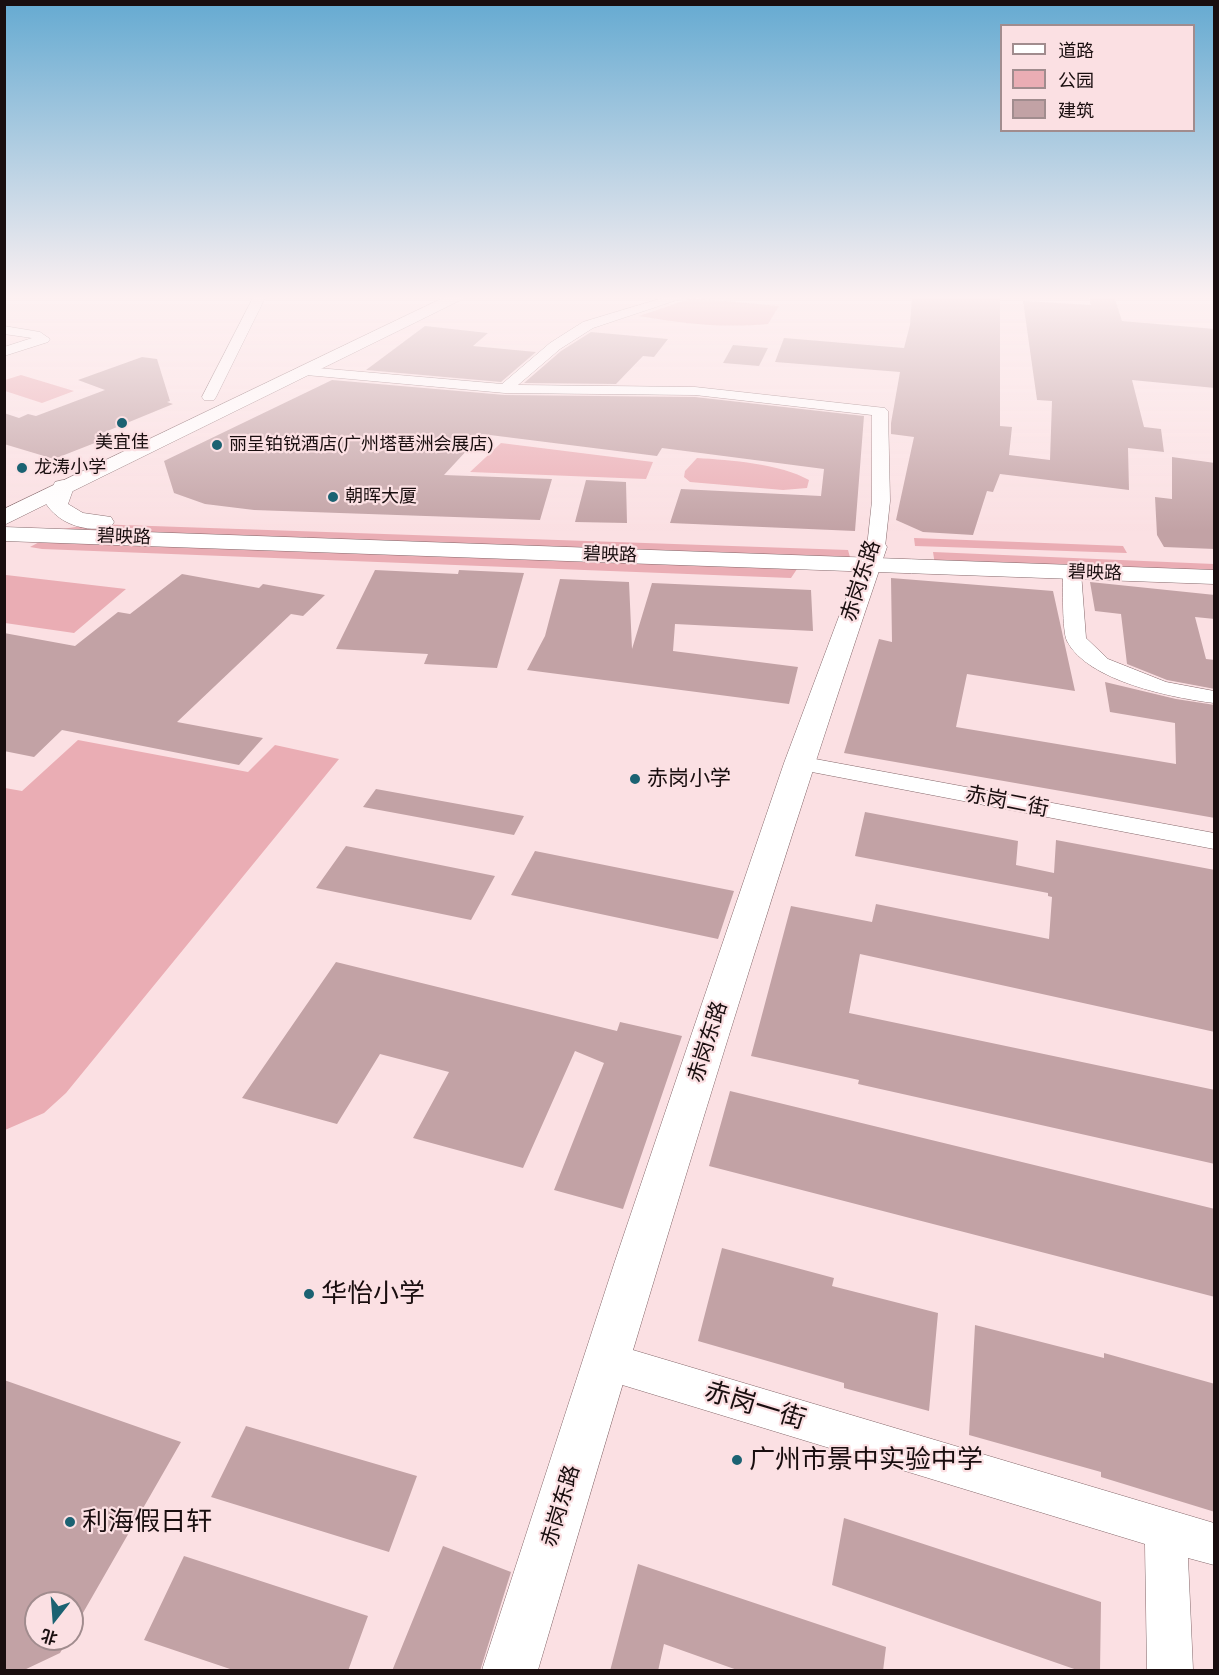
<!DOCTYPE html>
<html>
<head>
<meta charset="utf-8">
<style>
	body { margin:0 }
	#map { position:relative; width:1219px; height:1675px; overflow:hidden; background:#fbe0e3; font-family:"Work Sans","Noto Sans SC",sans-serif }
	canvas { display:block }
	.frame { position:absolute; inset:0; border:6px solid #190e0f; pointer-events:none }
	.legend { position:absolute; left:1000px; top:24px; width:195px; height:108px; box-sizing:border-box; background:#fbe0e3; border:2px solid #a18c8e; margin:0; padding:8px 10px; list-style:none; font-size:18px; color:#190e0f }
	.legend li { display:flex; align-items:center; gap:12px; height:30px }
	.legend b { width:30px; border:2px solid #a18c8e }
	.north { position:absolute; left:24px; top:1591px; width:60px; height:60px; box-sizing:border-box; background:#fbe0e3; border:2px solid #a18c8e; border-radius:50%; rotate:197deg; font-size:16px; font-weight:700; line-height:24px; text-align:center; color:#190e0f }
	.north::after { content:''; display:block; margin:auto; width:21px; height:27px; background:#1b6272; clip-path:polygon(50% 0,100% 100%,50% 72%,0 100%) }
</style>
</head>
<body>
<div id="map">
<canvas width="1219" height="1675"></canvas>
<div class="frame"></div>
<ul class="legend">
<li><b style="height:8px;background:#fff"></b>道路</li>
<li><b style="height:16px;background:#eaadb4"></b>公园</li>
<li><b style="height:16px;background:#c2a2a5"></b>建筑</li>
</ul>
<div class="north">北</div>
</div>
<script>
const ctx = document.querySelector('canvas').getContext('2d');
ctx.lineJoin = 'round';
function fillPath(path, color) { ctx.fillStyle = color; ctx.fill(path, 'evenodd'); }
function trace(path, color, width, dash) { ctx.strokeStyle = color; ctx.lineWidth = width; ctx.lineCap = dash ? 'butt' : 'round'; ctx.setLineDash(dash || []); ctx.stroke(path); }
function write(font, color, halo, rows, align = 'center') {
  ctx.font = font + ' "Work Sans","Noto Sans SC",sans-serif'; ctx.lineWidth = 4.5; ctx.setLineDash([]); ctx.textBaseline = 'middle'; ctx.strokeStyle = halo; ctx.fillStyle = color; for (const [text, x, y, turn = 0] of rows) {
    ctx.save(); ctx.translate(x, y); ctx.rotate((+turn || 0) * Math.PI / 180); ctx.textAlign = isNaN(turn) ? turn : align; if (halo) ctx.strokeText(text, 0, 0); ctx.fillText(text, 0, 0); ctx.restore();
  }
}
const green = new Path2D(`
	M 692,298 L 779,306 L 768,324 C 723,328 684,324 639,316 Z
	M 21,375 L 74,391 L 42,403 L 5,391 L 5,380 Z
	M 501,443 L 653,462 L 646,479 L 470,472 Z
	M 697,458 C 730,460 781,464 809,480 L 807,488 L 783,490 L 690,482 L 684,477 L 685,471 Z
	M 94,524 L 848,550 L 851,561 L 44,532 Z
	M 914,538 L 1123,546 L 1127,553 L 915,546 Z
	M 45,539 L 797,569 L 791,578 L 42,549 L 30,547 Z
	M 933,552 L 1214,564 L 1214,573 L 935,565 Z
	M 5,575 L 6,575 L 126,589 L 74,633 L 5,623 Z
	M 78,740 L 248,772 L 275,745 L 339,759 L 66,1093 L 44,1113 L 5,1130 L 5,788 L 22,791 Z`);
const building = new Path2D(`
	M 912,296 L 1000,296 L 1000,426 L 1012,427 L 1009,455 L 1050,460 L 1052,401 L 1037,400 L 1023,301 L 1091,305 L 1089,296 L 1114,296 L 1122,321 L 1215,329 L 1215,388 L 1132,380 L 1144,427 L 1161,429 L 1164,452 L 1128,448 L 1129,490 L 1000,474 L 993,492 L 987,491 L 973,535 L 923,532 L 896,520 L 914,437 L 891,434 L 891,423 L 900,372 L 775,362 L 784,338 L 904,348 L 910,325 Z
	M 425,326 L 488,333 L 473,346 L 536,352 L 501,382 L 366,370 Z
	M 591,332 L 668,339 L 654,357 L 643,356 L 616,384 L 524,383 L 561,351 Z
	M 733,345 L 768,348 L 759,366 L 723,363 Z
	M 142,357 L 157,359 L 170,401 L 167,402 L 173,404 L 100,434 L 110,437 L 54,459 L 4,444 L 4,413 L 19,418 L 28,414 L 36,416 L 105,390 L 78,380 Z
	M 332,380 L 505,395 L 695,397 L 864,416 L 855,531 L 670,523 L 681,489 L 821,496 L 824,469 L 662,448 L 657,456 L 482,434 L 444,475 L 552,479 L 540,520 L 254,510 L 205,504 L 174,493 L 164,461 Z
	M 1172,457 L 1215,463 L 1215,549 L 1164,547 L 1157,535 L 1155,497 L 1172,499 Z
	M 586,480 L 626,482 L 627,523 L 575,522 Z
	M 375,570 L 458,574 L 459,570 L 524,573 L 497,668 L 424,664 L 428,654 L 336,649 Z
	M 182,574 L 259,588 L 263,584 L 325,595 L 303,616 L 291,614 L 177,722 L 263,738 L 239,765 L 62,730 L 34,757 L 4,751 L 4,633 L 75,646 L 118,612 L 130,614 Z
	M 891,578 L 1053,591 L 1075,691 L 967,674 L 956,727 L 1176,764 L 1175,723 L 1110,712 L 1105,682 L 1176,699 L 1215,705 L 1215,818 L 844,753 L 879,639 L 892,642 Z
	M 560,579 L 629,582 L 632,649 L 652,583 L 811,590 L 813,631 L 675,624 L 673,651 L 798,667 L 789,704 L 527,670 L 545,636 Z
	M 1090,582 L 1215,595 L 1215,619 L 1195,617 L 1206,659 L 1215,660 L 1215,689 L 1167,680 L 1127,664 L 1121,614 L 1095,611 Z
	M 376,789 L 524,816 L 514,835 L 363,807 Z
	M 865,812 L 1018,841 L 1016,865 L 1054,873 L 1056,840 L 1215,870 L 1215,1032 L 860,954 L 849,1013 L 1215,1090 L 1215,1164 L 858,1084 L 859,1080 L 751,1056 L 791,906 L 872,922 L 876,904 L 1049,939 L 1052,897 L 1048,896 L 1048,893 L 855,856 Z
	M 346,846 L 495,876 L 471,920 L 316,888 Z
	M 535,851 L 734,891 L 718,939 L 511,895 Z
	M 336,962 L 617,1031 L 620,1022 L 682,1036 L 623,1209 L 554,1190 L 604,1063 L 575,1051 L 523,1168 L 413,1138 L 449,1072 L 380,1054 L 337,1124 L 242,1098 Z
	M 730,1091 L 1215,1209 L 1215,1297 L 709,1166 Z
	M 722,1248 L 834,1278 L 832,1286 L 938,1313 L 929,1411 L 844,1388 L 844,1383 L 698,1341 Z
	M 975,1325 L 1104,1358 L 1104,1353 L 1215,1384 L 1215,1512 L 1101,1477 L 1101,1472 L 969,1435 Z
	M 4,1380 L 181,1442 L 72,1632 L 72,1603 L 36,1603 L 36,1639 L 68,1639 L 60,1653 L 22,1671 L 4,1671 Z
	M 246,1426 L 417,1476 L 389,1552 L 211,1497 Z
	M 844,1518 L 1101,1602 L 1100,1671 L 1080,1671 L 832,1585 Z
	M 443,1546 L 511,1572 L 480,1671 L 392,1671 Z
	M 184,1556 L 368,1616 L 348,1671 L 236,1671 L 144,1640 Z
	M 638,1564 L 886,1647 L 883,1671 L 740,1671 L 664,1644 L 658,1671 L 610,1671 Z`);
const minor = new Path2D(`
	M 254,296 L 266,296 L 216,397 L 214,400 L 204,400 L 202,397 Z
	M 669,296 L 689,296 L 593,328 L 560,349 L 518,385 L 695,387 L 885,408 L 888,411 L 890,501 L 885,547 L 882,551 L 870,551 L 867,547 L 872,501 L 872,415 L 695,395 L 505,393 L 306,375 L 299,371 L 306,367 L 502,384 L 550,343 L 583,322 Z
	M 4,326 L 40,332 L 50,339 L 48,342 L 4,356 L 4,347 L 32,338 L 4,334 Z
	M 1072,566 L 1079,568 L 1081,572 L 1086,638 L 1108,659 L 1166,682 L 1214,691 L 1214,703 C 1173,698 1087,681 1067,641 C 1062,631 1063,586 1063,572 L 1065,568 Z
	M 799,756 L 1214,833 L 1214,849 L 791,768 L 787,763 L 791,758 Z
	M 606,1342 L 1214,1523 L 1214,1565 L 1188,1558 L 1193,1670 L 1147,1670 L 1145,1544 L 606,1380 L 592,1374 L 587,1361 L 592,1348 Z`);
const tertiary = new Path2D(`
	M 876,540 L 884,542 L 887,547 C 761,918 649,1294 538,1670 L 482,1670 L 615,1261 L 694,1027 L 784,763 L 865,547 L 868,542 Z`);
const secondary = new Path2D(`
	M 63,480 L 71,482 L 74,487 L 68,504 L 83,513 L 111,517 L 114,522 L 111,527 C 86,533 58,524 45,502 L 55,482 Z
	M 4,527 L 1214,570 L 1214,584 L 4,541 Z`);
const trunk = new Path2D(`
	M 447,296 L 469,296 L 4,525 L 4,509 Z`);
const markers = [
	[122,423,6,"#1b6272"],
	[217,445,6,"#1b6272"],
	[22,468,6,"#1b6272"],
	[333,497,6,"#1b6272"],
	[635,779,6,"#1b6272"],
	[309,1294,6,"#1b6272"],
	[737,1460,6,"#1b6272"],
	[70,1522,6,"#1b6272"]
];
const farPoinames = [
	["美宜佳",122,443,"center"],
	["丽呈铂锐酒店(广州塔琶洲会展店)",229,445],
	["龙涛小学",34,468],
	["朝晖大厦",345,497]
];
const farStreetnames = [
	["碧映路",124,537,2],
	["碧映路",610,555,2],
	["碧映路",1095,573,2]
];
const streetNames = [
	["赤岗东路",861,581,-72],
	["赤岗二街",1007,802,11],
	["赤岗东路",708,1042,-72],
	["赤岗东路",561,1506,-73]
];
const poiNames = [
	["赤岗小学",647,779]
];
const nearPoinames = [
	["华怡小学",321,1294],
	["广州市景中实验中学",749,1460],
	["利海假日轩",82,1522]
];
const nearStreetnames = [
	["赤岗一街",755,1406,17]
];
fillPath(green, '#eaadb4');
fillPath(building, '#c2a2a5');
trace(minor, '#85686b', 1);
trace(tertiary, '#85686b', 1);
trace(secondary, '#85686b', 1);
trace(trunk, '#85686b', 1);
fillPath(minor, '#fff');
fillPath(tertiary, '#fff');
fillPath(secondary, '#fff');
fillPath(trunk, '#fff');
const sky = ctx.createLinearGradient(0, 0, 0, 531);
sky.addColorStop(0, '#65aad1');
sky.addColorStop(0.56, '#fdf1f2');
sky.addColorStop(1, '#fdf1f200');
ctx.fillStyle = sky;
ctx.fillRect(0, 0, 1219, 531);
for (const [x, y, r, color] of markers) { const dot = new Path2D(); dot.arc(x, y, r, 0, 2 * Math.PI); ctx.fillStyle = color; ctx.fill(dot); trace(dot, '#fbe0e3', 2); }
write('18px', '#190e0f', '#fbe0e3', farPoinames, 'left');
write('18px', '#190e0f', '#fbe0e3', farStreetnames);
write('21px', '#190e0f', '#fbe0e3', streetNames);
write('21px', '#190e0f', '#fbe0e3', poiNames, 'left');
write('26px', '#190e0f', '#fbe0e3', nearPoinames, 'left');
write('26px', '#190e0f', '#fbe0e3', nearStreetnames);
</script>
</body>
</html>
